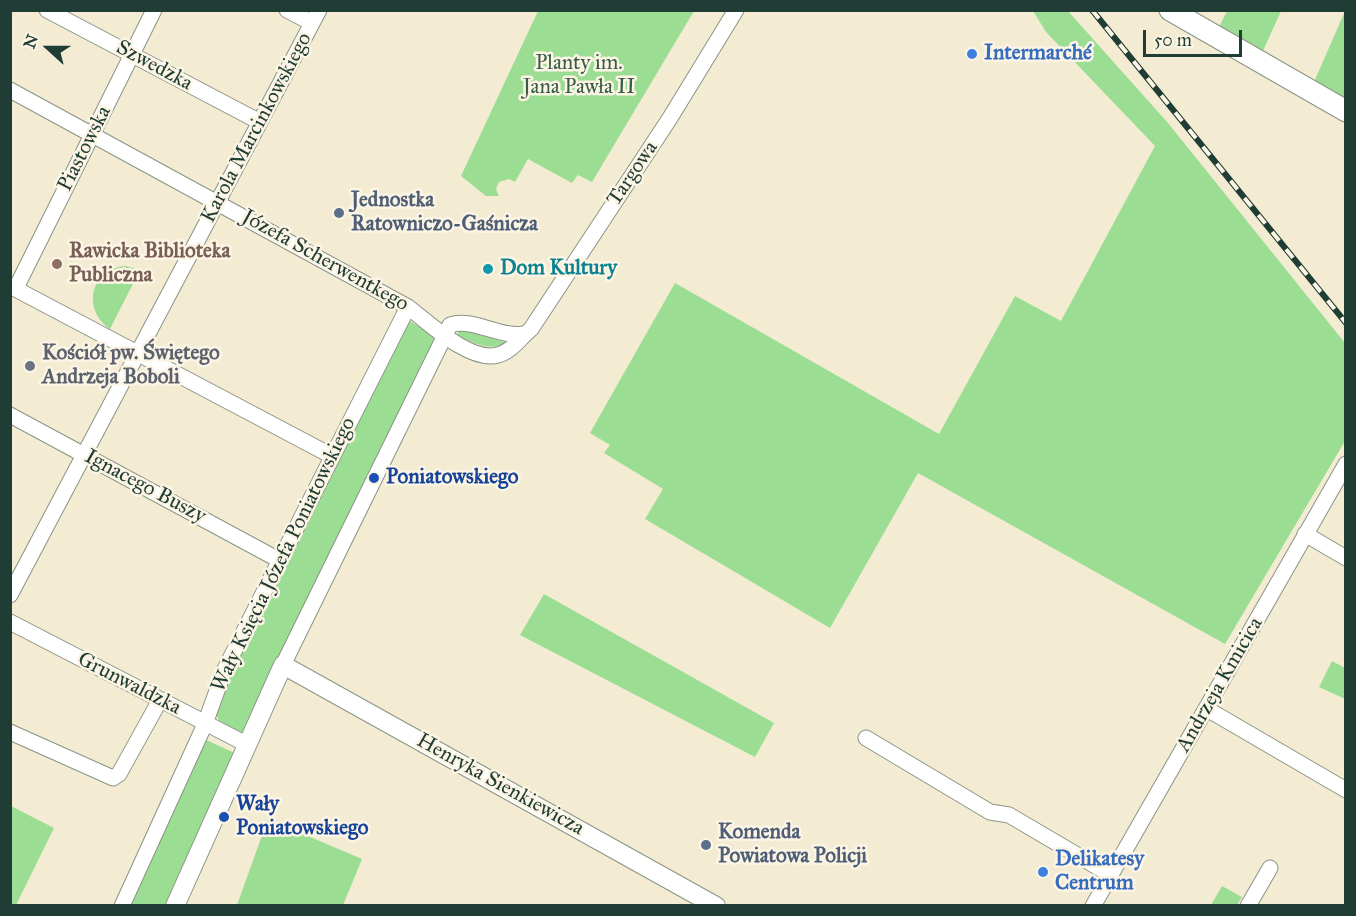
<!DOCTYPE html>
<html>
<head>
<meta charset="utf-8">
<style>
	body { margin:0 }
	#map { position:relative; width:1356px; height:916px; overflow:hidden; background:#f3ecd3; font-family:"IM FELL Great Primer",serif }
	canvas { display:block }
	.frame { position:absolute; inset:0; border:12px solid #1f3d34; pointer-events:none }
	.north { position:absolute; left:18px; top:18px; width:60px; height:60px; -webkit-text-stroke:4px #fcf5e5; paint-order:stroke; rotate:291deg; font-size:16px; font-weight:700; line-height:24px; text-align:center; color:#1f3d34 }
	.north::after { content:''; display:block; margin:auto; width:21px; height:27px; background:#1f3d34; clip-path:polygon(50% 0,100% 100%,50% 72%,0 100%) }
	.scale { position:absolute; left:1143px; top:30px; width:99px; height:27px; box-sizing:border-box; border:3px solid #1f3d34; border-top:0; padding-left:8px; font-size:18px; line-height:21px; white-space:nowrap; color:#1f3d34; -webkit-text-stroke:4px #fcf5e5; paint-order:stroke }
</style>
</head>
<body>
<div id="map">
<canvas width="1356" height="916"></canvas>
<div class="frame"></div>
<div class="north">N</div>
<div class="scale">50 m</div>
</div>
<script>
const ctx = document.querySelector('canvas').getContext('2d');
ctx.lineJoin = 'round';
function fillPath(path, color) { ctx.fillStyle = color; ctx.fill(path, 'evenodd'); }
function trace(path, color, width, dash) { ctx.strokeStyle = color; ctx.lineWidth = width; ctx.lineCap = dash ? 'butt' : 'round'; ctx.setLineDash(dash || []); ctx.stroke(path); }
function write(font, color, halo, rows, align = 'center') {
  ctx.font = font + ' "IM FELL Great Primer",serif'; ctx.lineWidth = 5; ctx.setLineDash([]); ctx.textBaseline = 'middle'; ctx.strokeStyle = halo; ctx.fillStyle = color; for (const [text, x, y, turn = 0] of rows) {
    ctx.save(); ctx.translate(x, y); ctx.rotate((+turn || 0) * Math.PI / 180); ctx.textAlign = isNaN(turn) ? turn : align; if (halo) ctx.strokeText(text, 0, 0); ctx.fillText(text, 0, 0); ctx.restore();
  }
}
const green = new Path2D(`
	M 538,11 L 694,11 L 592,182 L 578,175 L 572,183 L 528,159 L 515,182 L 509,179 L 499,182 L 496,189 L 499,196 L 486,196 L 461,176 Z
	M 1033,11 L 1068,11 L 1168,123 L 1345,343 L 1345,441 L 1225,644 L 918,473 L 830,628 L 645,519 L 663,489 L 604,453 L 610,445 L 590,433 L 675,283 L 939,434 L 1015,296 L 1061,321 L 1155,146 L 1046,32 Z
	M 1227,11 L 1281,11 L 1263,51 L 1219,27 Z
	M 1345,11 L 1345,100 L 1314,82 Z
	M 126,266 L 140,270 L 110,329 C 81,309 91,268 126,266 Z
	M 410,321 L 434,336 L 433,346 L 251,722 L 242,732 C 229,728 218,726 216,712 L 239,652 L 401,328 Z
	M 460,329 L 507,343 C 489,352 474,343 457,335 Z
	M 544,594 L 774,723 L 755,757 L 520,635 Z
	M 1332,661 L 1345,668 L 1345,699 L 1319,687 Z
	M 206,740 L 237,754 L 166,905 L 130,906 Z
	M 11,806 L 54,828 L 16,905 L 11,905 Z
	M 268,819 L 362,859 L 343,905 L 237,905 Z
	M 1222,886 L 1242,897 L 1237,905 L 1211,905 Z`);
const minor = new Path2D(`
	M 47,10 L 260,122
	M 287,10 L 312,23
	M 10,90 L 408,307 C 428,322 470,363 498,355 C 512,351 520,338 531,329 L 670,118 L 736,10
	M 10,286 L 332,456
	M 16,288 L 154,10
	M 10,415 L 279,560
	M 1305,534 L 1346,558
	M 10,595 L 319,10
	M 10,622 L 248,745
	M 283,665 L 450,325 C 472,317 499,338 525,334
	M 1207,709 L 1346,790
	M 10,732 L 113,778 L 119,774 L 160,700
	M 866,738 L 990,812 L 1009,815 L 1111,875
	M 122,906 L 205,724 L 224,671 L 408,307
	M 1093,906 L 1346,464
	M 1248,906 L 1270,868`);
const tertiary = new Path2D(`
	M 175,906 L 283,665 L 716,906`);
const secondary = new Path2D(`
	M 1170,10 L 1346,111`);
const rail = new Path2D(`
	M 1092,10 L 1346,323`);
const markers = [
	[972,54,6,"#3f7fe0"],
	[339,213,6,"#5c6f8a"],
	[57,264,6,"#8d6e63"],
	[488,269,6,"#0f9aa8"],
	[30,366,6,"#6b7280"],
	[374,478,6,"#1a4fb4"],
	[224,817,6,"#1a4fb4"],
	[706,845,6,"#5c6f8a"],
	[1043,872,6,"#3f7fe0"]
];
const shopNames = [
	["Intermarché",984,54],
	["Delikatesy",1055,860],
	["Centrum",1055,884]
];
const parkNames = [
	["Planty im.",579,64],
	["Jana Pawła II",579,88]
];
const streetNames = [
	["Szwedzka",154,66,28],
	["Karola Marcinkowskiego",257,128,-62],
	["Piastowska",85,149,-63],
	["Targowa",633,174,-56],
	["Józefa Scherwentkego",325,261,29],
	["Ignacego Buszy",145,487,28],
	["Wały Księcia Józefa Poniatowskiego",284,555,-64],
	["Grunwaldzka",129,684,27],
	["Andrzeja Kmicica",1220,685,-60],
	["Henryka Sienkiewicza",500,785,29]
];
const serviceNames = [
	["Jednostka",351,201],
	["Ratowniczo-Gaśnicza",351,225],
	["Komenda",718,833],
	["Powiatowa Policji",718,857]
];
const educationNames = [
	["Rawicka Biblioteka",69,252],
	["Publiczna",69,276]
];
const cultureNames = [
	["Dom Kultury",500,269]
];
const worshipNames = [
	["Kościół pw. Świętego",42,354],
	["Andrzeja Boboli",42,378]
];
const transitNames = [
	["Poniatowskiego",386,478],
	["Wały",236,805],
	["Poniatowskiego",236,829]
];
fillPath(green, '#9cdd94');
trace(minor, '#899484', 17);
trace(tertiary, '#899484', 20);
trace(secondary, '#899484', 23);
trace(minor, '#fff', 15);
trace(tertiary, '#fff', 18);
trace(secondary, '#fff', 21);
trace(rail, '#1f3d34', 6);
trace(rail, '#fcf5e5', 4, [11]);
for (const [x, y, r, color] of markers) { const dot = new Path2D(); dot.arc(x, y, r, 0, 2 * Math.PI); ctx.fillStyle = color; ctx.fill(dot); trace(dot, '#fcf5e5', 2); }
write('bold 21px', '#366cbe', '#fcf5e5', shopNames, 'left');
write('21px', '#385d47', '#fcf5e5', parkNames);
write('21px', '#1f3d34', '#fcf5e5', streetNames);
write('bold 21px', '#4e5e75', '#fcf5e5', serviceNames, 'left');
write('bold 21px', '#785e54', '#fcf5e5', educationNames, 'left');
write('bold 21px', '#0d838f', '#fcf5e5', cultureNames, 'left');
write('bold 21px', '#5b616d', '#fcf5e5', worshipNames, 'left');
write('bold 21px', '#164399', '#fcf5e5', transitNames, 'left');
</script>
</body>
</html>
